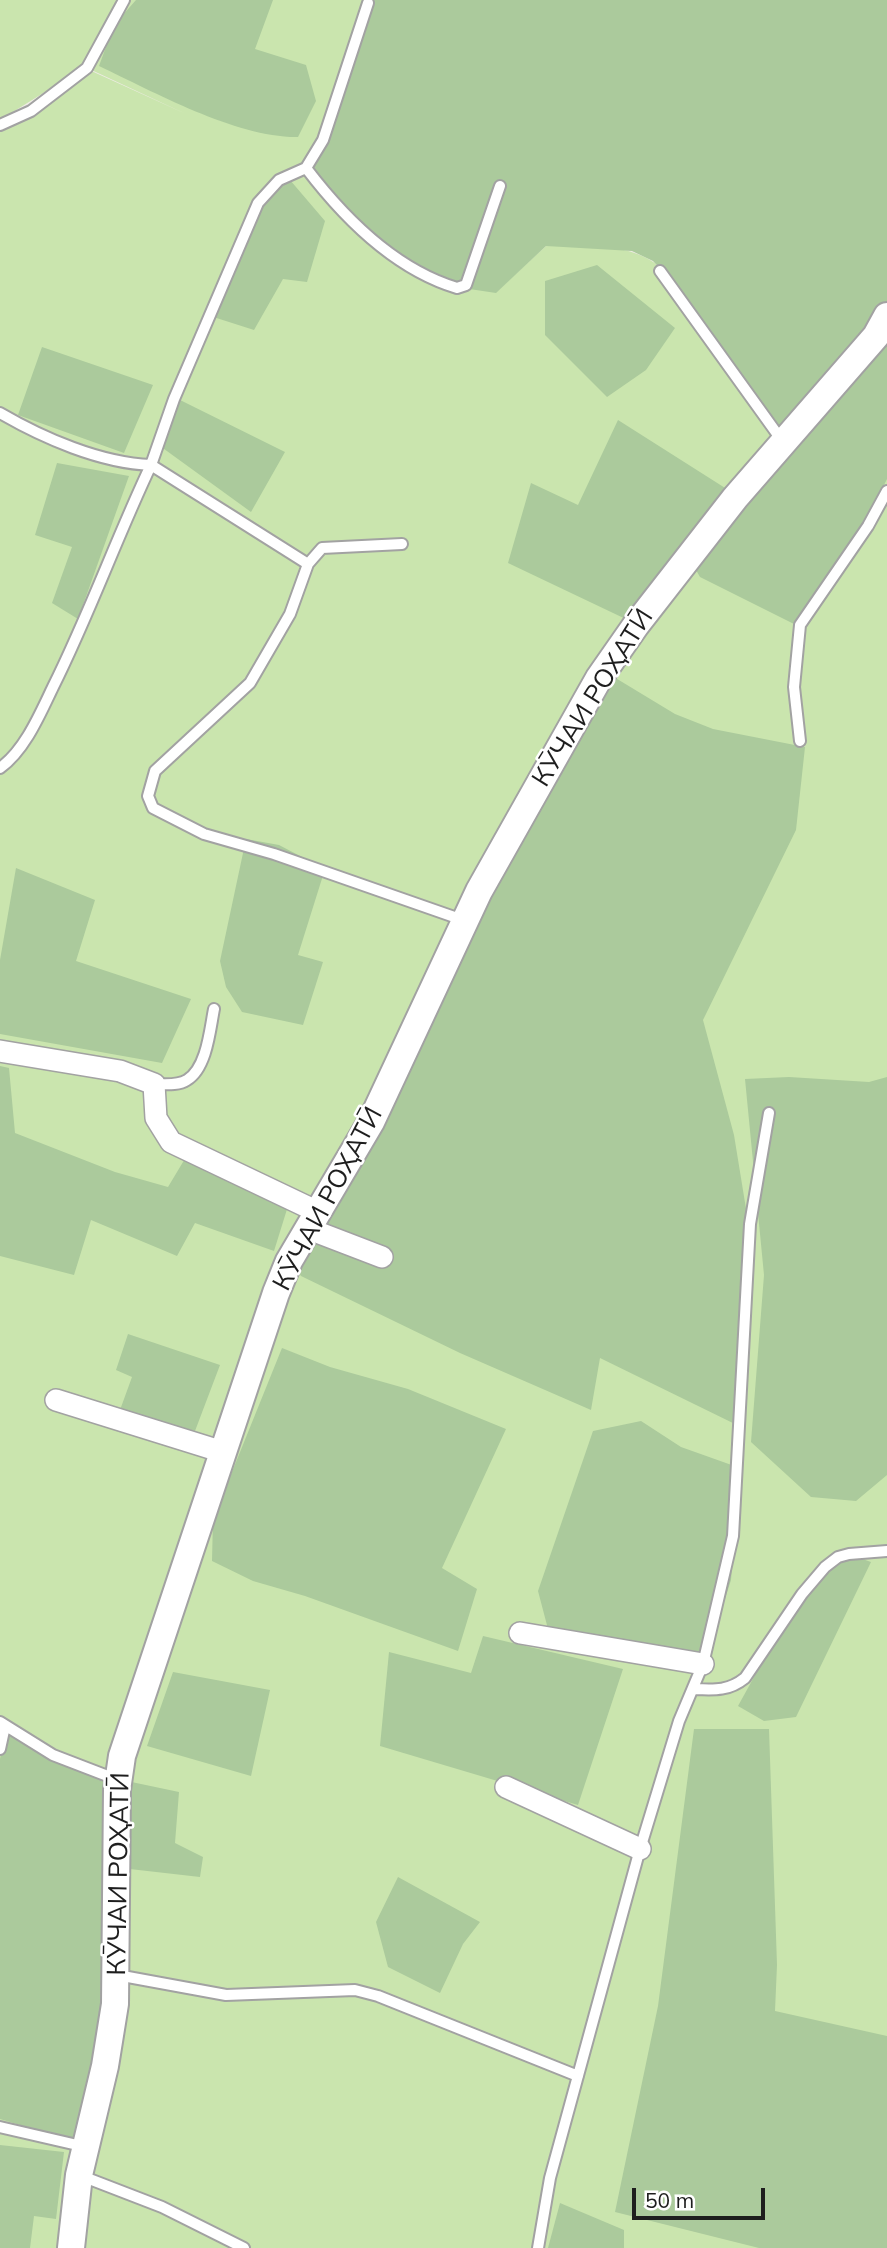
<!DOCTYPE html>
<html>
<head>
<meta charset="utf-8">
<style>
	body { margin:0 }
	#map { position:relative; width:887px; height:2248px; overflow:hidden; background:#eeebe4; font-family:Mulish,sans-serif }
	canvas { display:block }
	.scale { position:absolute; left:632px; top:2188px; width:133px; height:32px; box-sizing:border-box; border:4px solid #1e1e1e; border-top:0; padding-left:9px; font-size:21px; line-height:24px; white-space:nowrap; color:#1e1e1e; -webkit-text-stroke:5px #fff; paint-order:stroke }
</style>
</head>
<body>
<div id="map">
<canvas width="887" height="2248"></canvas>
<div class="scale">50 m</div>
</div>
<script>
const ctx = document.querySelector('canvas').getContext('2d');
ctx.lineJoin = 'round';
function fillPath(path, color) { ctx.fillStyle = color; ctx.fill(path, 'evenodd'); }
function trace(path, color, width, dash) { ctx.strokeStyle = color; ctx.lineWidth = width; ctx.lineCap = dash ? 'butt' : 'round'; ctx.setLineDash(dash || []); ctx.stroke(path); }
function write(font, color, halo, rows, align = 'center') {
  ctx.font = font + ' Mulish,sans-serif'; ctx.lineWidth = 5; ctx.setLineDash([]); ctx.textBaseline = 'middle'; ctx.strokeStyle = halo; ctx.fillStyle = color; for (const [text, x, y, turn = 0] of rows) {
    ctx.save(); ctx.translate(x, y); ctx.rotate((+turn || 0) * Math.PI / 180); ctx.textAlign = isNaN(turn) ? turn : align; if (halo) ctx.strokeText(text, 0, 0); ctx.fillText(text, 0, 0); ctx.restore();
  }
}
const grass = new Path2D(`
	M 0,0 L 363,0 L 355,47 L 496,292 L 546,246 C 578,246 622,243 650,260 C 661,266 669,279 678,288 L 887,306 L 887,2248 L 0,2248 L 0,122 L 87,69 L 186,114 L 85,67 L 0,120 Z`);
const forest = new Path2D(`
	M 136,0 L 273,0 L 255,49 L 306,65 L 316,101 L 298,137 C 237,138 154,92 99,66 L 114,25 Z
	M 363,0 L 887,0 L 887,479 L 861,531 L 811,599 L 804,629 L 700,577 L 685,551 L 632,622 L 508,563 L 531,483 L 578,505 L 618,420 L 733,493 L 781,436 L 678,288 L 653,261 L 632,251 L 546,246 L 496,293 L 456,287 L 435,280 L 349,222 L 310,173 L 355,48 Z
	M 290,180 L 325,221 L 307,282 L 283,279 L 254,330 L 204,314 L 240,236 L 268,187 Z
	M 597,265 L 675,328 L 646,370 L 607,397 L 545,335 L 545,281 Z
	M 42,347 L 153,385 L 124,453 L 18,415 Z
	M 176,398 L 285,452 L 251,512 L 160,446 Z
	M 57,463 L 129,476 L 78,619 L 52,603 L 72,547 L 35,535 Z
	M 599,668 L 675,714 L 713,729 L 805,747 L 796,830 L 703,1020 L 734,1135 L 748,1221 L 739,1426 L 600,1358 L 591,1410 L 460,1353 L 301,1276 L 287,1255 Z
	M 246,839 L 279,845 L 325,869 L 298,955 L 323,962 L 303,1025 L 242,1012 L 226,987 L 220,961 Z
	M 16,868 L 95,900 L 76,961 L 191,999 L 162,1063 L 0,1034 L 0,960 Z
	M 0,1066 L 9,1068 L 15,1133 L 115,1172 L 168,1187 L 186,1157 L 288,1206 L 274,1251 L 195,1223 L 177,1256 L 91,1220 L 74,1275 L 0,1256 Z
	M 789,1077 L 869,1082 L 887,1077 L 887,1475 L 856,1501 L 811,1497 L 751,1442 L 764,1275 L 745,1079 Z
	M 128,1334 L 220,1365 L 195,1431 L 120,1410 L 132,1377 L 116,1370 Z
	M 282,1348 L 330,1367 L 408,1389 L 506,1429 L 442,1568 L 477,1589 L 458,1651 L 305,1596 L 253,1581 L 212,1561 L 213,1519 Z
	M 641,1421 L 681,1447 L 740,1468 L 731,1580 L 705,1661 L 548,1629 L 538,1591 L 593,1431 Z
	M 837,1550 L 871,1562 L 796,1717 L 764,1721 L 738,1706 L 801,1592 Z
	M 483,1636 L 623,1669 L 578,1805 L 380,1746 L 389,1652 L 471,1673 Z
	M 173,1672 L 270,1690 L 251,1776 L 147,1746 Z
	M 7,1723 L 81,1765 L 118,1777 L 117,2000 L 80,2143 L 0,2119 L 0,1759 Z
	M 694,1729 L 769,1729 L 777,1965 L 775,2011 L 887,2036 L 887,2248 L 759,2248 L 615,2212 L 658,2006 Z
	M 122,1780 L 179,1792 L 175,1843 L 203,1857 L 200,1877 L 121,1868 Z
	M 398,1877 L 480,1922 L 463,1944 L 440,1993 L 388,1967 L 376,1922 Z
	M 0,2145 L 64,2152 L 56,2219 L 34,2216 L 30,2248 L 0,2248 Z
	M 560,2203 L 624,2230 L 624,2248 L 548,2248 Z`);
const service = new Path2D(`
	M 368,3 L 323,140 L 306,168 C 344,218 394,269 457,288 L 466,285 L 500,186
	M 0,125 L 31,111 L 87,68 L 124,0
	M 306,168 L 279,180 L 258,203 L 174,399 L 151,465 L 308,564 L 290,614 L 250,683 L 155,771 L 148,796 L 153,808 L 204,834 L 274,854 L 463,920
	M 660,271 L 783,442
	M 0,413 C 43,438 100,463 151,465 C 116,539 89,615 53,687 C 40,714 25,750 0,768
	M 308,564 L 322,548 L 402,544
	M 800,741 L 794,687 L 800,625 L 868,526 L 887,491
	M 154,1084 C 164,1084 178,1086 187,1080 C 207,1068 210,1029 214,1009
	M 694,1689 C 715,1690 729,1691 745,1678 L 802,1594 L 825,1567 L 838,1557 L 849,1554 L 887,1551
	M 0,1722 L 53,1755 L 118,1780
	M 0,1749 L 5,1726
	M 117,1975 L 226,1995 L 355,1990 L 378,1996 L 578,2076
	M 0,2127 L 86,2147
	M 79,2175 L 162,2207 L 244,2248
	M 538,2248 L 550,2178 L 640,1849 L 679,1721 L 703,1664 L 733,1536 L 750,1224 L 769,1113`);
const minor = new Path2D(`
	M 0,1051 L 120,1071 L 154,1084 L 156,1118 L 171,1142 L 318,1212
	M 309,1229 L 382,1257
	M 56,1400 L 223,1452
	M 520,1633 L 703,1664
	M 506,1787 L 640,1849`);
const tertiary = new Path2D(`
	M 71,2248 L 79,2175 L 105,2066 L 115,2004 L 117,1790 L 122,1756 L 276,1293 L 289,1261 L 371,1122 L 479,891 L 599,678 L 636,625 L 735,498 L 876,336 L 887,316`);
const streetNames = [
	["КӮЧАИ РОҲАТӢ",593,698,-58],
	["КӮЧАИ РОҲАТӢ",328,1199,-62],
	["КӮЧАИ РОҲАТӢ",119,1874,-89]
];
fillPath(grass, '#cae5ae');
fillPath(forest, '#abca9c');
trace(service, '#a2a2a2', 14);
trace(minor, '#a2a2a2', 24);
trace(tertiary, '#a2a2a2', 30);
trace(service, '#fff', 10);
trace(minor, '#fff', 21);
trace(tertiary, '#fff', 26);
write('26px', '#1e1e1e', '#fff', streetNames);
</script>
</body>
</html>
